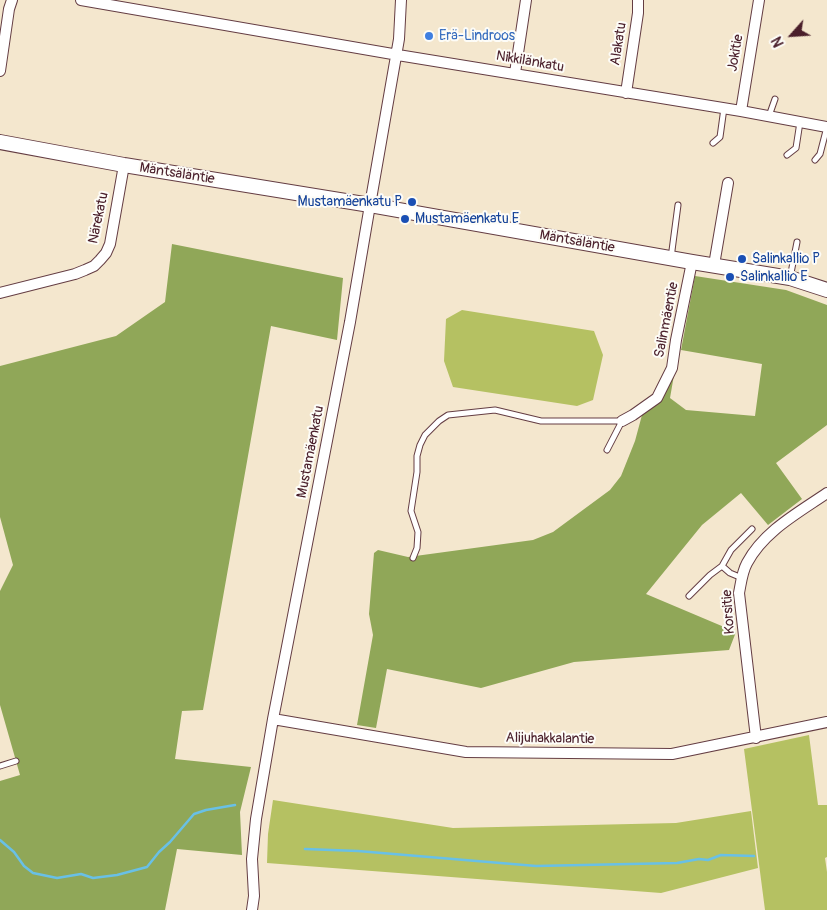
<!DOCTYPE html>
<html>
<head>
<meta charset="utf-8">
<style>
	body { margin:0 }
	#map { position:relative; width:827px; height:910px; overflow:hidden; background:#f4e7ce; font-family:Pangolin,sans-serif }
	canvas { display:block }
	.north { position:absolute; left:767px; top:10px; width:50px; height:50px; -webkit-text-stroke:4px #fdfcf7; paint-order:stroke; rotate:244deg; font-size:14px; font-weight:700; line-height:20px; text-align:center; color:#4a1f2b }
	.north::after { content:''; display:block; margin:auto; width:18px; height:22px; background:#4a1f2b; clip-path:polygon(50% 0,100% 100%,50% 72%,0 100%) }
</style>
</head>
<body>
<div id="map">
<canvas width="827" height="910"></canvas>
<div class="north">N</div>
</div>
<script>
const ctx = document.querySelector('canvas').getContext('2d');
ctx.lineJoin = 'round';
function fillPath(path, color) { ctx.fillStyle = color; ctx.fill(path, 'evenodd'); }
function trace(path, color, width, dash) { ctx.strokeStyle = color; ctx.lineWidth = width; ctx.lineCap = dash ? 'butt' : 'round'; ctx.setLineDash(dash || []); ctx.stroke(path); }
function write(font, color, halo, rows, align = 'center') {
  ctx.font = font + ' Pangolin,sans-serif'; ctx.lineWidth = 4; ctx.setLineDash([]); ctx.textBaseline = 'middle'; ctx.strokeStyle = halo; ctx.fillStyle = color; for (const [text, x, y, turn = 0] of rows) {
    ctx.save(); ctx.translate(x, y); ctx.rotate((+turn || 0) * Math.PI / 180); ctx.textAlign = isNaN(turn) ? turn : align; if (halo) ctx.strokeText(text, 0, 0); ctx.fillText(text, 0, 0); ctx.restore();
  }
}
const green = new Path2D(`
	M 462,310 L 594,331 L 603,355 L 593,400 L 577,406 L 453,387 L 444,361 L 446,319 Z
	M 809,735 L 818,805 L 827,805 L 827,857 L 825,858 L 827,872 L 827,910 L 765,910 L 744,749 Z
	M 273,800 L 453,828 L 676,823 L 751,811 L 758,868 L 661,893 L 267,863 L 268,834 Z`);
const forest = new Path2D(`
	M 172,244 L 343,278 L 337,340 L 271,326 L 203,710 L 182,711 L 175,759 L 251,767 L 240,812 L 242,855 L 177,849 L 165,910 L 0,910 L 0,781 L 20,775 L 0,705 L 0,591 L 13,565 L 0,517 L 0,366 L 116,336 L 165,302 Z
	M 695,276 L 786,290 L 827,305 L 827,425 L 776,463 L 802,499 L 768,525 L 741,493 L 702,525 L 646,594 L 736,632 L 729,650 L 574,662 L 481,688 L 387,669 L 376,728 L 357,725 L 373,635 L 369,614 L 374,553 L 378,550 L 408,557 L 533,540 L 553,532 L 610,490 L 621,476 L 635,441 L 642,415 L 659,400 L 674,375 L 670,398 L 686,410 L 755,416 L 762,364 L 681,350 Z`);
const stream = new Path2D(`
	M 0,840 L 14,852 L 24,866 L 33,873 L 57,878 L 81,874 L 93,878 L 117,875 L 147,867 L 159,852 L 170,842 L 194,814 L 206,810 L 235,805
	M 305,849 L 358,851 L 536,866 L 677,863 L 699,859 L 708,860 L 721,855 L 754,856`);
const service = new Path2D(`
	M 769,116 L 775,99
	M 713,143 L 720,137 L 724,108
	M 787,155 L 796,148 L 800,122
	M 815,160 L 820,154 L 827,127
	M 671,258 L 678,205
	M 790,278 L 797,242
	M 413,558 L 417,548 L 418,532 L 411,511 L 417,472 L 417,456 L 420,445 L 425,435 L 439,421 L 448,415 L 495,410 L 541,421 L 622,421 L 607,450
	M 722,566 L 730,573 L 742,578
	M 689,596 L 710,575 L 722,566 L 731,550 L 752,529
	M 0,766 L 16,761`);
const minor = new Path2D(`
	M 81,0 L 404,56 L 741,111 L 827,127
	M 0,71 L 9,9 L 12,0
	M 515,73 L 526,0
	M 626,93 L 638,13 L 638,0
	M 741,111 L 759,0
	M 714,265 L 728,183
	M 0,293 L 75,274 L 85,270 L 94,266 L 100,260 L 106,253 L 110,244 L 124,165
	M 622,421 L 633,415 L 657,398 L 672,368 L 676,340 L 692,262
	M 273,719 L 466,752 L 672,754 L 827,722
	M 756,738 L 739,593 C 741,583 742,572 747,563 C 764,531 798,513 827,493
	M 252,910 L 254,896 L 252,859 L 256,819 L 273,719 L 350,322 L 370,205 L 399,39 L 401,0`);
const tertiary = new Path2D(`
	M 0,142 L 124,165 L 370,205 L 692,262 L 790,278 L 827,290`);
const markers = [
	[429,36,5,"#3f7fe0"],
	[412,202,5,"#1a4fb4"],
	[405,219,5,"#1a4fb4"],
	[742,259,5,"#1a4fb4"],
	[730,277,5,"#1a4fb4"]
];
const shopNames = [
	["Erä-Lindroos",439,36]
];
const streetNames = [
	["Alakatu",619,44,-81],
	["Jokitie",736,53,-80],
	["Nikkilänkatu",530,62,10],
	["Mäntsäläntie",177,174,9],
	["Närekatu",99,218,-78],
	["Mäntsäläntie",577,242,10],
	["Salinmäentie",667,320,-79],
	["Mustamäenkatu",311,452,-79],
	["Korsitie",729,612,-94],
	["Alijuhakkalantie",550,739,1]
];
const transitNames = [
	["Mustamäenkatu P",402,202,"right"],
	["Mustamäenkatu E",415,219],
	["Salinkallio P",752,259],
	["Salinkallio E",740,277]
];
fillPath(green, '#b5c162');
fillPath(forest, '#90a758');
trace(stream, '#69c0e6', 2.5);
trace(service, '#643d43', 7);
trace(minor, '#643d43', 12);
trace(tertiary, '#643d43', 16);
trace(service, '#fff', 5);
trace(minor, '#fff', 10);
trace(tertiary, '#fff', 14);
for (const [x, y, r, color] of markers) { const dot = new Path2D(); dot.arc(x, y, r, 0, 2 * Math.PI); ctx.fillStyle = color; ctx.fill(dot); trace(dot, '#fdfcf7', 2); }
write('14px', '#366cbe', '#fdfcf7', shopNames, 'left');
write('14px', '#4a1f2b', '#fdfcf7', streetNames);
write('14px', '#164399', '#fdfcf7', transitNames, 'left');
</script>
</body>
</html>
